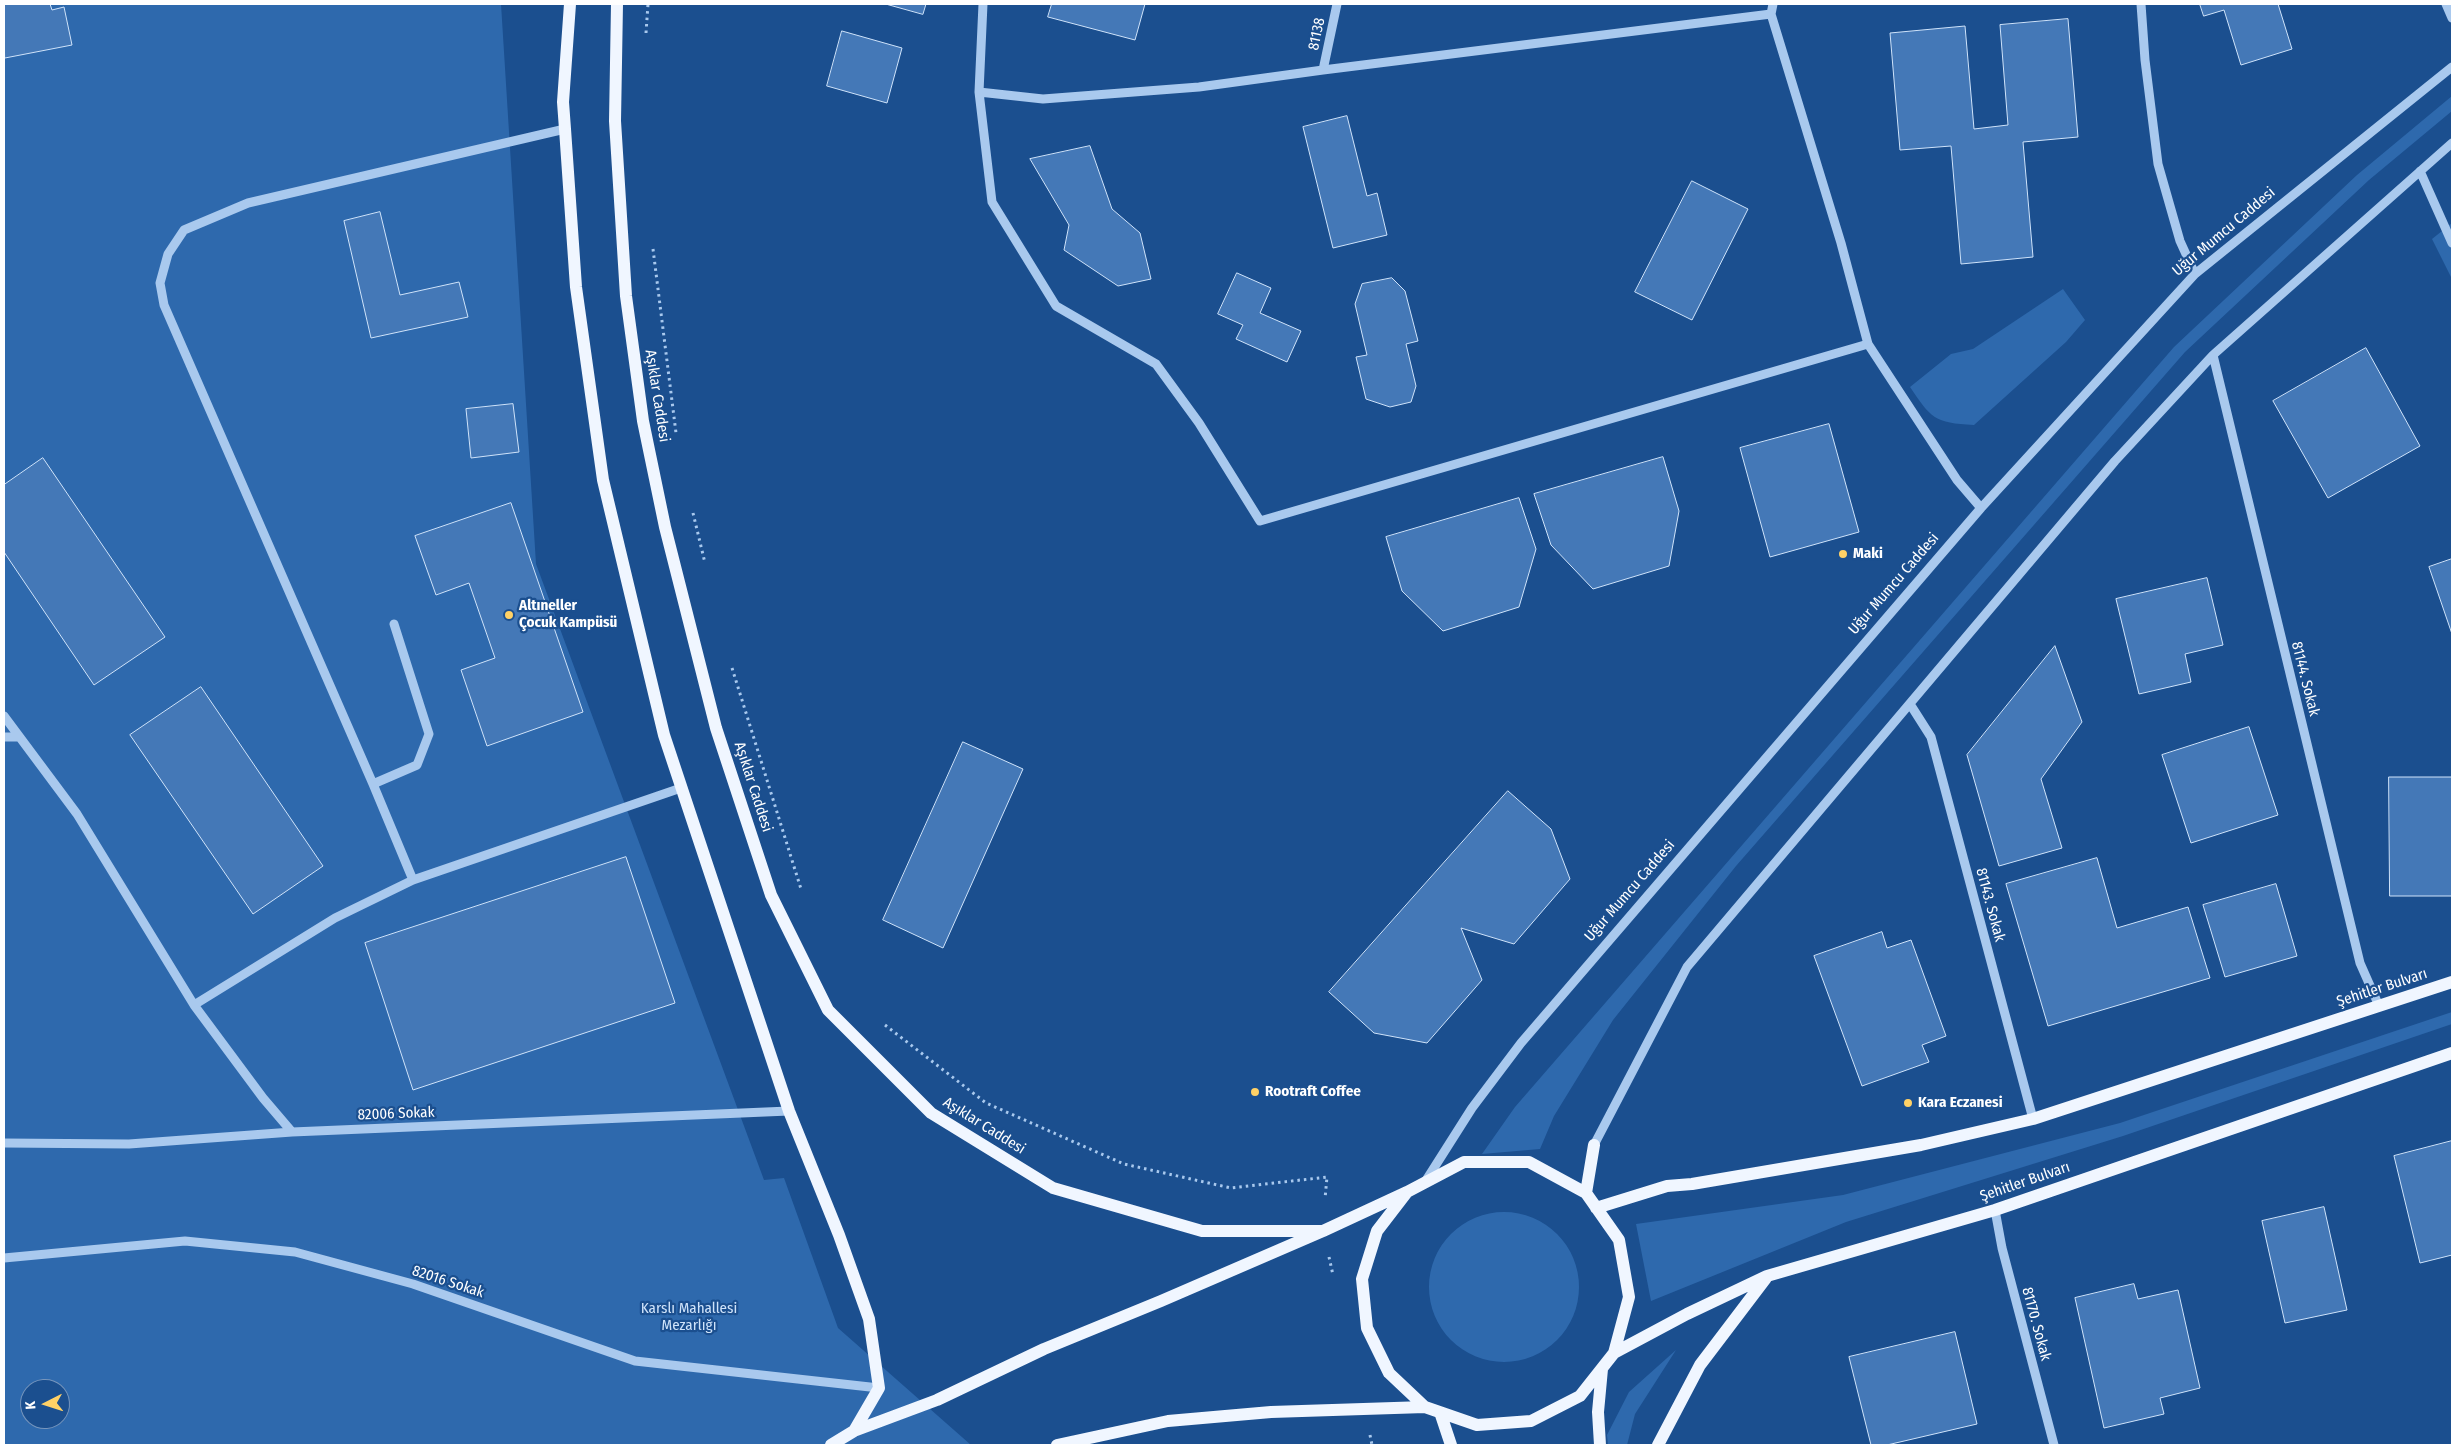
<!DOCTYPE html>
<html>
<head>
<meta charset="utf-8">
<style>
	body { margin:0 }
	#map { position:relative; width:2456px; height:1449px; overflow:hidden; background:#1b4f8f; font-family:"Fira Sans Condensed",sans-serif }
	canvas { display:block }
	.frame { position:absolute; inset:0; border:5px solid #fff; pointer-events:none }
	.north { position:absolute; left:20px; top:1379px; width:50px; height:50px; box-sizing:border-box; background:#1b4f8f; border:1px solid #7695bc; border-radius:50%; rotate:265deg; font-size:14px; font-weight:700; line-height:20px; text-align:center; color:#fff }
	.north::after { content:''; display:block; margin:auto; width:18px; height:22px; background:#ffd166; clip-path:polygon(50% 0,100% 100%,50% 72%,0 100%) }
</style>
</head>
<body>
<div id="map">
<canvas width="2456" height="1449"></canvas>
<div class="frame"></div>
<div class="north">K</div>
</div>
<script>
const ctx = document.querySelector('canvas').getContext('2d');
ctx.lineJoin = 'round';
function fillPath(path, color) { ctx.fillStyle = color; ctx.fill(path, 'evenodd'); }
function trace(path, color, width, dash) { ctx.strokeStyle = color; ctx.lineWidth = width; ctx.lineCap = dash ? 'butt' : 'round'; ctx.setLineDash(dash || []); ctx.stroke(path); }
function write(font, color, halo, rows, align = 'center') {
  ctx.font = font + ' "Fira Sans Condensed",sans-serif'; ctx.lineWidth = 4.5; ctx.setLineDash([]); ctx.textBaseline = 'middle'; ctx.strokeStyle = halo; ctx.fillStyle = color; for (const [text, x, y, turn = 0] of rows) {
    ctx.save(); ctx.translate(x, y); ctx.rotate((+turn || 0) * Math.PI / 180); ctx.textAlign = isNaN(turn) ? turn : align; if (halo) ctx.strokeText(text, 0, 0); ctx.fillText(text, 0, 0); ctx.restore();
  }
}
const green = new Path2D(`
	M 4,4 L 501,4 L 536,564 L 764,1180 L 784,1178 L 838,1328 L 971,1445 L 4,1445 ZM 30,1389 L 60,1389 L 60,1419 L 30,1419 Z
	M 2452,96 L 2452,111 L 2369,180 L 2185,352 L 1736,866 L 1613,1020 L 1554,1116 L 1540,1149 L 1482,1154 L 1515,1107 L 2174,347 L 2357,175 Z
	M 2452,223 L 2452,279 L 2432,239 Z
	M 2063,289 L 2085,320 L 2066,342 L 1974,425 C 1934,423 1931,418 1910,387 L 1951,354 L 1973,349 Z
	M 2452,1012 L 2452,1024 L 2123,1136 L 1846,1222 L 1651,1301 L 1636,1224 L 1843,1195 L 2120,1123 Z
	M1429 1287a75 75 0 1 1 150 0a75 75 0 1 1-150 0Z
	M 1676,1350 L 1635,1414 L 1627,1445 L 1608,1445 L 1607,1435 L 1629,1392 Z`);
const building = new Path2D(`
	M 4,4 L 50,4 L 52,10 L 64,7 L 72,45 L 5,58 Z
	M 886,4 L 926,4 L 923,14 Z
	M 1052,4 L 1145,4 L 1135,40 L 1048,17 Z
	M 2200,4 L 2278,4 L 2292,49 L 2241,65 L 2224,10 L 2204,16 Z
	M 2068,19 L 2078,137 L 2023,142 L 2033,257 L 1961,264 L 1951,146 L 1900,150 L 1890,33 L 1965,26 L 1974,129 L 2008,125 L 2000,25 Z
	M 842,31 L 902,48 L 887,103 L 827,86 Z
	M 1347,116 L 1367,196 L 1377,193 L 1387,235 L 1333,248 L 1303,127 Z
	M 1090,146 L 1112,209 L 1140,233 L 1151,279 L 1118,286 L 1064,250 L 1069,225 L 1030,159 Z
	M 1692,181 L 1748,209 L 1692,320 L 1635,292 Z
	M 380,212 L 400,295 L 459,282 L 468,317 L 371,338 L 344,221 Z
	M 1237,273 L 1271,288 L 1260,313 L 1301,331 L 1287,362 L 1236,339 L 1243,325 L 1218,314 Z
	M 1392,278 L 1405,291 L 1418,341 L 1406,344 L 1416,386 L 1411,402 L 1390,407 L 1366,399 L 1356,357 L 1367,355 L 1355,304 L 1362,284 Z
	M 2366,348 L 2420,446 L 2328,498 L 2273,401 Z
	M 513,404 L 519,452 L 471,458 L 466,409 Z
	M 1829,424 L 1859,532 L 1770,557 L 1740,448 Z
	M 1663,457 L 1679,511 L 1669,566 L 1593,589 L 1551,545 L 1534,494 Z
	M 43,458 L 165,637 L 94,685 L 4,552 L 4,485 Z
	M 1519,498 L 1536,549 L 1519,607 L 1443,631 L 1402,591 L 1386,537 Z
	M 511,503 L 583,712 L 487,746 L 461,670 L 495,658 L 469,583 L 436,595 L 415,536 Z
	M 2452,559 L 2452,634 L 2429,567 Z
	M 2207,578 L 2223,645 L 2185,654 L 2191,682 L 2139,694 L 2116,599 Z
	M 2055,646 L 2082,722 L 2041,779 L 2062,848 L 1999,866 L 1967,755 Z
	M 201,687 L 323,866 L 253,914 L 130,735 Z
	M 2249,727 L 2278,815 L 2191,843 L 2162,755 Z
	M 963,742 L 1023,769 L 943,948 L 883,920 Z
	M 2389,777 L 2452,777 L 2452,896 L 2390,896 Z
	M 1508,791 L 1551,829 L 1570,879 L 1514,944 L 1461,928 L 1482,980 L 1427,1043 L 1374,1033 L 1329,992 Z
	M 626,857 L 675,1003 L 413,1090 L 365,943 Z
	M 2097,858 L 2117,928 L 2188,907 L 2210,978 L 2048,1026 L 2006,884 Z
	M 2276,884 L 2297,956 L 2225,977 L 2203,905 Z
	M 1882,932 L 1887,948 L 1911,940 L 1946,1036 L 1922,1045 L 1929,1062 L 1862,1086 L 1814,956 Z
	M 2452,1141 L 2452,1255 L 2420,1263 L 2394,1156 Z
	M 2324,1207 L 2347,1310 L 2285,1323 L 2262,1221 Z
	M 2134,1284 L 2138,1299 L 2178,1290 L 2200,1388 L 2160,1398 L 2164,1414 L 2104,1428 L 2075,1298 Z
	M 1955,1332 L 1977,1424 L 1887,1445 L 1871,1445 L 1849,1357 Z`);
const path = new Path2D(`
	M 646,33 L 648,4
	M 653,249 L 676,433
	M 693,513 L 705,563
	M 732,668 L 801,889
	M 885,1025 L 986,1103 L 1124,1164 L 1231,1188 L 1327,1177 L 1325,1199
	M 1329,1257 L 1333,1275
	M 1370,1435 L 1372,1445`);
const minor = new Path2D(`
	M 983,4 L 979,92 L 1043,99 L 1199,87 L 1323,70 L 1771,14
	M 1773,4 L 1771,14 L 1841,243 L 1868,344 L 1957,480 L 1981,508
	M 2141,4 L 2145,60 L 2158,164 L 2180,241 L 2195,274
	M 2446,4 L 2452,18
	M 1323,70 L 1337,4
	M 979,92 L 992,202 L 1056,306 L 1156,364 L 1199,423 L 1260,521 L 1868,344
	M 2420,171 L 2452,243
	M 2213,355 L 2360,963 L 2379,1006
	M 1910,704 L 1931,737 L 2033,1119
	M 4,716 L 77,814 L 194,1005 L 263,1098 L 292,1132
	M 4,737 L 18,737
	M 373,784 L 417,765 L 429,734 L 394,624
	M 413,880 L 373,784 L 164,305 L 160,283 L 168,254 L 184,230 L 248,203 L 565,129
	M 194,1005 L 335,918 L 413,880 L 681,788
	M 4,1143 L 129,1144 L 292,1132 L 789,1111
	M 1594,1145 L 1687,967 L 2115,461 L 2213,355 L 2452,143
	M 1425,1182 L 1472,1108 L 1521,1043 L 1981,508 L 2195,274 L 2452,67
	M 1995,1210 L 2002,1248 L 2054,1445
	M 4,1258 L 185,1241 L 295,1252 L 413,1284 L 635,1361 L 879,1388`);
const major = new Path2D(`
	M 570,4 L 563,102 L 565,129 L 576,287 L 603,480 L 664,735 L 789,1111 L 839,1235 L 869,1319 L 879,1388 L 854,1431
	M 617,4 L 615,121 L 626,296 L 643,421 L 665,527 L 716,728 L 771,895 L 828,1010 L 931,1113 L 1053,1188 L 1202,1231 L 1323,1231
	M 1586,1193 L 1594,1145
	M 1596,1208 L 1667,1186 L 1692,1184 L 1921,1145 L 2033,1119 L 2452,982
	M 1614,1353 L 1687,1314 L 1767,1276 L 1995,1210 L 2452,1053
	M 1440,1412 L 1451,1445
	M 831,1445 L 854,1431 L 937,1400 L 1044,1349 L 1161,1301 L 1323,1231 L 1407,1192 L 1464,1162 L 1529,1162 L 1586,1193 L 1619,1240 L 1629,1297 L 1614,1353 L 1580,1396 L 1531,1421 L 1477,1425 L 1425,1407 L 1389,1373 L 1367,1328 L 1362,1279 L 1377,1231 L 1407,1192
	M 1057,1445 L 1168,1421 L 1271,1412 L 1425,1407
	M 1600,1445 L 1598,1412 L 1602,1369
	M 1658,1445 L 1700,1365 L 1766,1278`);
const markers = [
	[1843,554,5,"#ffd166"],
	[509,615,5,"#ffd166"],
	[1255,1092,5,"#ffd166"],
	[1908,1103,5,"#ffd166"]
];
const streetNames = [
	["81138",1317,34,-78],
	["Uğur Mumcu Caddesi",2224,232,-40],
	["Aşıklar Caddesi",657,396,81],
	["Uğur Mumcu Caddesi",1894,584,-49],
	["81144. Sokak",2305,679,76],
	["Aşıklar Caddesi",753,787,72],
	["Uğur Mumcu Caddesi",1630,891,-49],
	["81143. Sokak",1990,905,75],
	["Şehitler Bulvarı",2382,988,-18],
	["82006 Sokak",396,1114,-2],
	["Aşıklar Caddesi",984,1126,32],
	["Şehitler Bulvarı",2025,1182,-19],
	["82016 Sokak",448,1282,18],
	["81170. Sokak",2036,1324,75]
];
const poiNames = [
	["Maki",1853,554],
	["Altıneller",519,606],
	["Çocuk Kampüsü",519,623],
	["Rootraft Coffee",1265,1092],
	["Kara Eczanesi",1918,1103]
];
const parkNames = [
	["Karslı Mahallesi",689,1309],
	["Mezarlığı",689,1326]
];
fillPath(green, '#2e69ad');
fillPath(building, '#4478b7');
trace(building, '#cfe3fa', 1);
trace(path, '#a9c9ee', 3, [2.5, 4]);
trace(minor, '#a9c9ee', 9);
trace(major, '#f0f6ff', 12);
for (const [x, y, r, color] of markers) { const dot = new Path2D(); dot.arc(x, y, r, 0, 2 * Math.PI); ctx.fillStyle = color; ctx.fill(dot); trace(dot, '#1b4f8f', 2); }
write('15px', '#fff', '#1b4f8f', streetNames);
write('bold 15px', '#fff', '#1b4f8f', poiNames, 'left');
write('15px', '#cfe3fa', '#1b4f8f', parkNames);
</script>
</body>
</html>
